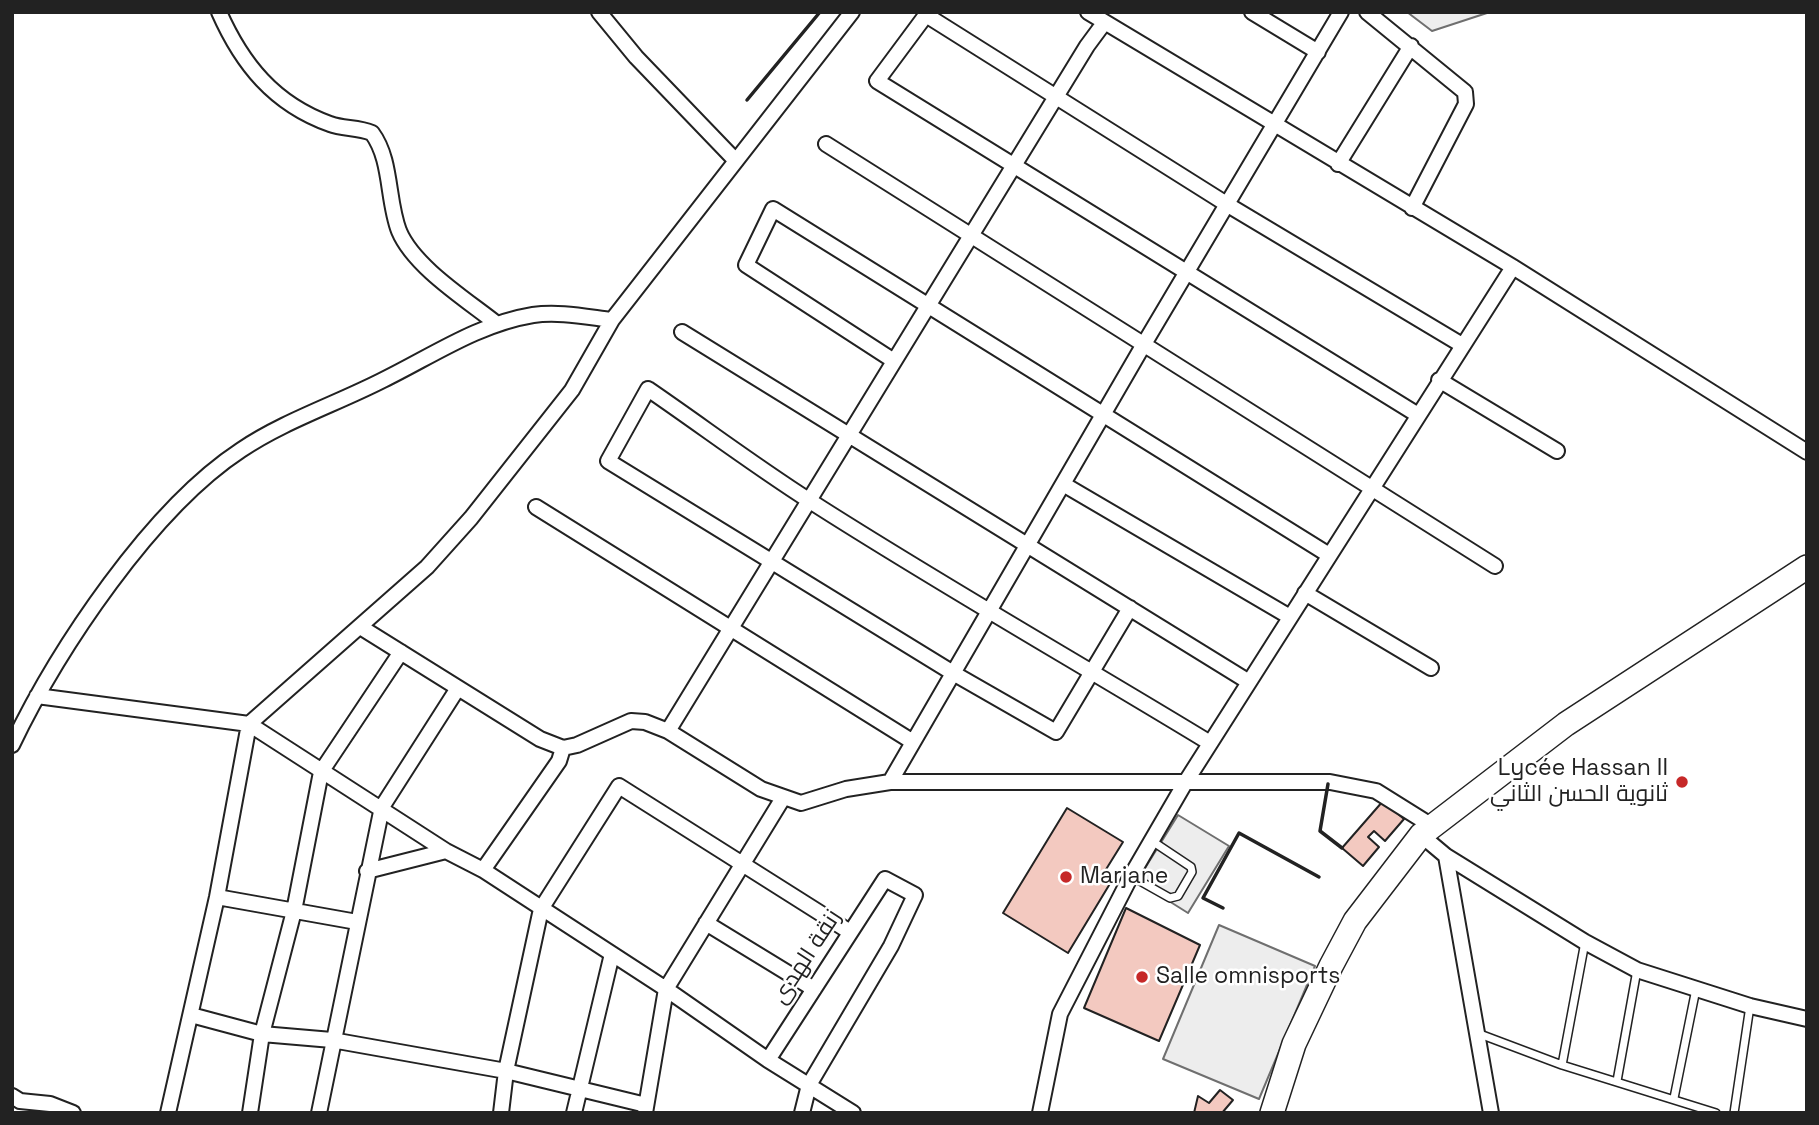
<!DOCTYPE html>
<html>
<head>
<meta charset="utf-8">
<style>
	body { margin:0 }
	#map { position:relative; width:1819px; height:1125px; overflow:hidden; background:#fff; font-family:"Space Grotesk",sans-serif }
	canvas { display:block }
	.frame { position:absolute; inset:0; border:14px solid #222; pointer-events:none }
</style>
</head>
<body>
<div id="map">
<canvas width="1819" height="1125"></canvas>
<div class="frame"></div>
</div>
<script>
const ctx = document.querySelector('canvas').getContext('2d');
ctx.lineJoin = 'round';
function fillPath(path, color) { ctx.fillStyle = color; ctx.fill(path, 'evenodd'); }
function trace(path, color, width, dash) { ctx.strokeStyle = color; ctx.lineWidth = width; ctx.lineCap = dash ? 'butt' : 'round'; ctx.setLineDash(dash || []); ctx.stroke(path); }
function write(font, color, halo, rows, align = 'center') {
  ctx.font = font + ' "Space Grotesk",Cairo,sans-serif'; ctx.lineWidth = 5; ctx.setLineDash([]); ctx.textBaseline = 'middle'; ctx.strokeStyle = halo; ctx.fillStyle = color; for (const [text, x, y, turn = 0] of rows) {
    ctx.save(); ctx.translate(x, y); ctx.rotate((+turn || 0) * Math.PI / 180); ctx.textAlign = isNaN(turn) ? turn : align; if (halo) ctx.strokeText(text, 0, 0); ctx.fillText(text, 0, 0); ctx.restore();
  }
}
const green = new Path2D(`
	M 1407,12 L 1490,12 L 1432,31 Z`);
const parking = new Path2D(`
	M 1178,815 L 1229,846 L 1188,913 L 1137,881 Z
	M 1219,925 L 1315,966 L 1259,1099 L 1163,1059 Z`);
const building = new Path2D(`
	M 1383,801 L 1404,819 L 1385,841 L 1374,831 L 1368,837 L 1379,847 L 1363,866 L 1342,848 Z
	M 1067,808 L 1123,842 L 1105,871 L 1114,877 L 1068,953 L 1003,913 Z
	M 1126,908 L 1200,945 L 1159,1041 L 1084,1008 Z
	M 1220,1090 L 1233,1100 L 1222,1113 L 1194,1113 L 1198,1096 L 1209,1103 Z`);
const service = new Path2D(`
	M 1131,876 L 1170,898 L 1178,896 L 1192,872 L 1191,867 L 1152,841
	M 1477,1033 L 1562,1065 L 1716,1113
	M 1562,1065 L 1585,942
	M 1617,1081 L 1637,970
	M 1674,1098 L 1696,989
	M 1734,1113 L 1750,1006`);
const minor = new Path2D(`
	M 219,12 C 242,64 274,104 330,124 C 343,129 358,127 372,133 C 392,160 387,200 399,231 C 414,267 467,300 497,324
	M 599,12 L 636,57 L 736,161
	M 1088,12 L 1513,267 L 1807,452
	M 1252,12 L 1318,52
	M 1367,12 L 1465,92 L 1466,104 L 1412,208
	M 826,144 L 1495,566
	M 1338,164 L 1411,46
	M 682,332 L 1249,682
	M 894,361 L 746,265 L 773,209 L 1329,555
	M 1439,380 L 1557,451
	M 1418,415 L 877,81 L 926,15 L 1228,205 L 1462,345
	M 1063,484 L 1290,617
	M 536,507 L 913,742
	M 1305,593 L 1431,668
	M 1130,608 L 1056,732 L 953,673 L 608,461 L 648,389 C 702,426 755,466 810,501 C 941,585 1077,662 1210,743
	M 362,628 L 540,739 L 563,748 L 577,745 L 631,721 L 645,722 L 668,731 L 761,789 L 801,803 L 846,789 L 890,782 L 1330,782 L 1376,791 L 1432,826
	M 37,696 L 249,724 L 446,851 L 483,870 L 666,989 L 768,1060 L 853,1113
	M 668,731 L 1087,46 L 1104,23
	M 12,745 C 58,649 151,509 241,450 C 284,421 336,404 383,380 C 432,356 478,324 533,315 C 558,311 587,317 612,320
	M 890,782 L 1144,344 L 1341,12
	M 1421,835 L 1446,856 L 1585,942 L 1637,970 L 1750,1006 L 1807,1019
	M 1446,856 L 1491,1113
	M 483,870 L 559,761 L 563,748
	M 367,871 L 446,851
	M 217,897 L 357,922
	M 706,923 L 814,989
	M 191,1015 L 262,1034 L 332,1040 L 506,1071 L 646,1105
	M 768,1060 L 885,879 L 915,895 L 891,946 L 809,1085 L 802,1113
	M 12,1096 L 20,1101 L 50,1104 L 73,1113
	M 168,1113 L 217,897 L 249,724 L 427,567 L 471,518 L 572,390 L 612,320 L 852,12
	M 250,1113 L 262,1034 L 294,911 L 321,772 L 401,652
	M 319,1113 L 382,807 L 458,688
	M 501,1113 L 506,1071 L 541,909 L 619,786 L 850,932
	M 574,1113 L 612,954
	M 645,1113 L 666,989 L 783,798
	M 1040,1113 L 1060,1014 L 1131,876 L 1185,783 L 1513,267`);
const primary = new Path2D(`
	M 1272,1113 L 1294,1044 L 1331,966 L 1355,921 L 1421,835 L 1566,724 L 1807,567`);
const wall = new Path2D(`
	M 747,100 L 820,12
	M 1328,784 L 1320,831 L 1342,848
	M 1223,908 L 1203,898 L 1239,833 L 1319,877`);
const markers = [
	[1682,782,7,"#c62828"],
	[1066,877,7,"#c62828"],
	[1142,977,7,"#c62828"]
];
const poiNames = [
	["Lycée Hassan II",1668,769,"right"],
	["ثانوية الحسن الثاني",1668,795,"right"],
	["Marjane",1080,877],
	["Salle omnisports",1156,977]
];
const streetNames = [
	["زنقة الهدى",807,957,-57]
];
fillPath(green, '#eee');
trace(green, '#6f6f6f', 2);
fillPath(parking, '#ededed');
trace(parking, '#6f6f6f', 2);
fillPath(building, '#f3c9c0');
trace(building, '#222', 2);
trace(service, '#222', 10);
trace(minor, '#222', 18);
trace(primary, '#222', 26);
trace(service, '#fff', 7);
trace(minor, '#fff', 14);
trace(primary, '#fff', 23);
trace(wall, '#222', 3.5);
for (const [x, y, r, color] of markers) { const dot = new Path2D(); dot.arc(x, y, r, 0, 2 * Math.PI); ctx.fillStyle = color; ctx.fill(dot); trace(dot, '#fff', 2.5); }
write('23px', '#222', '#fff', poiNames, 'left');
write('23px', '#222', '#fff', streetNames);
</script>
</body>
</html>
